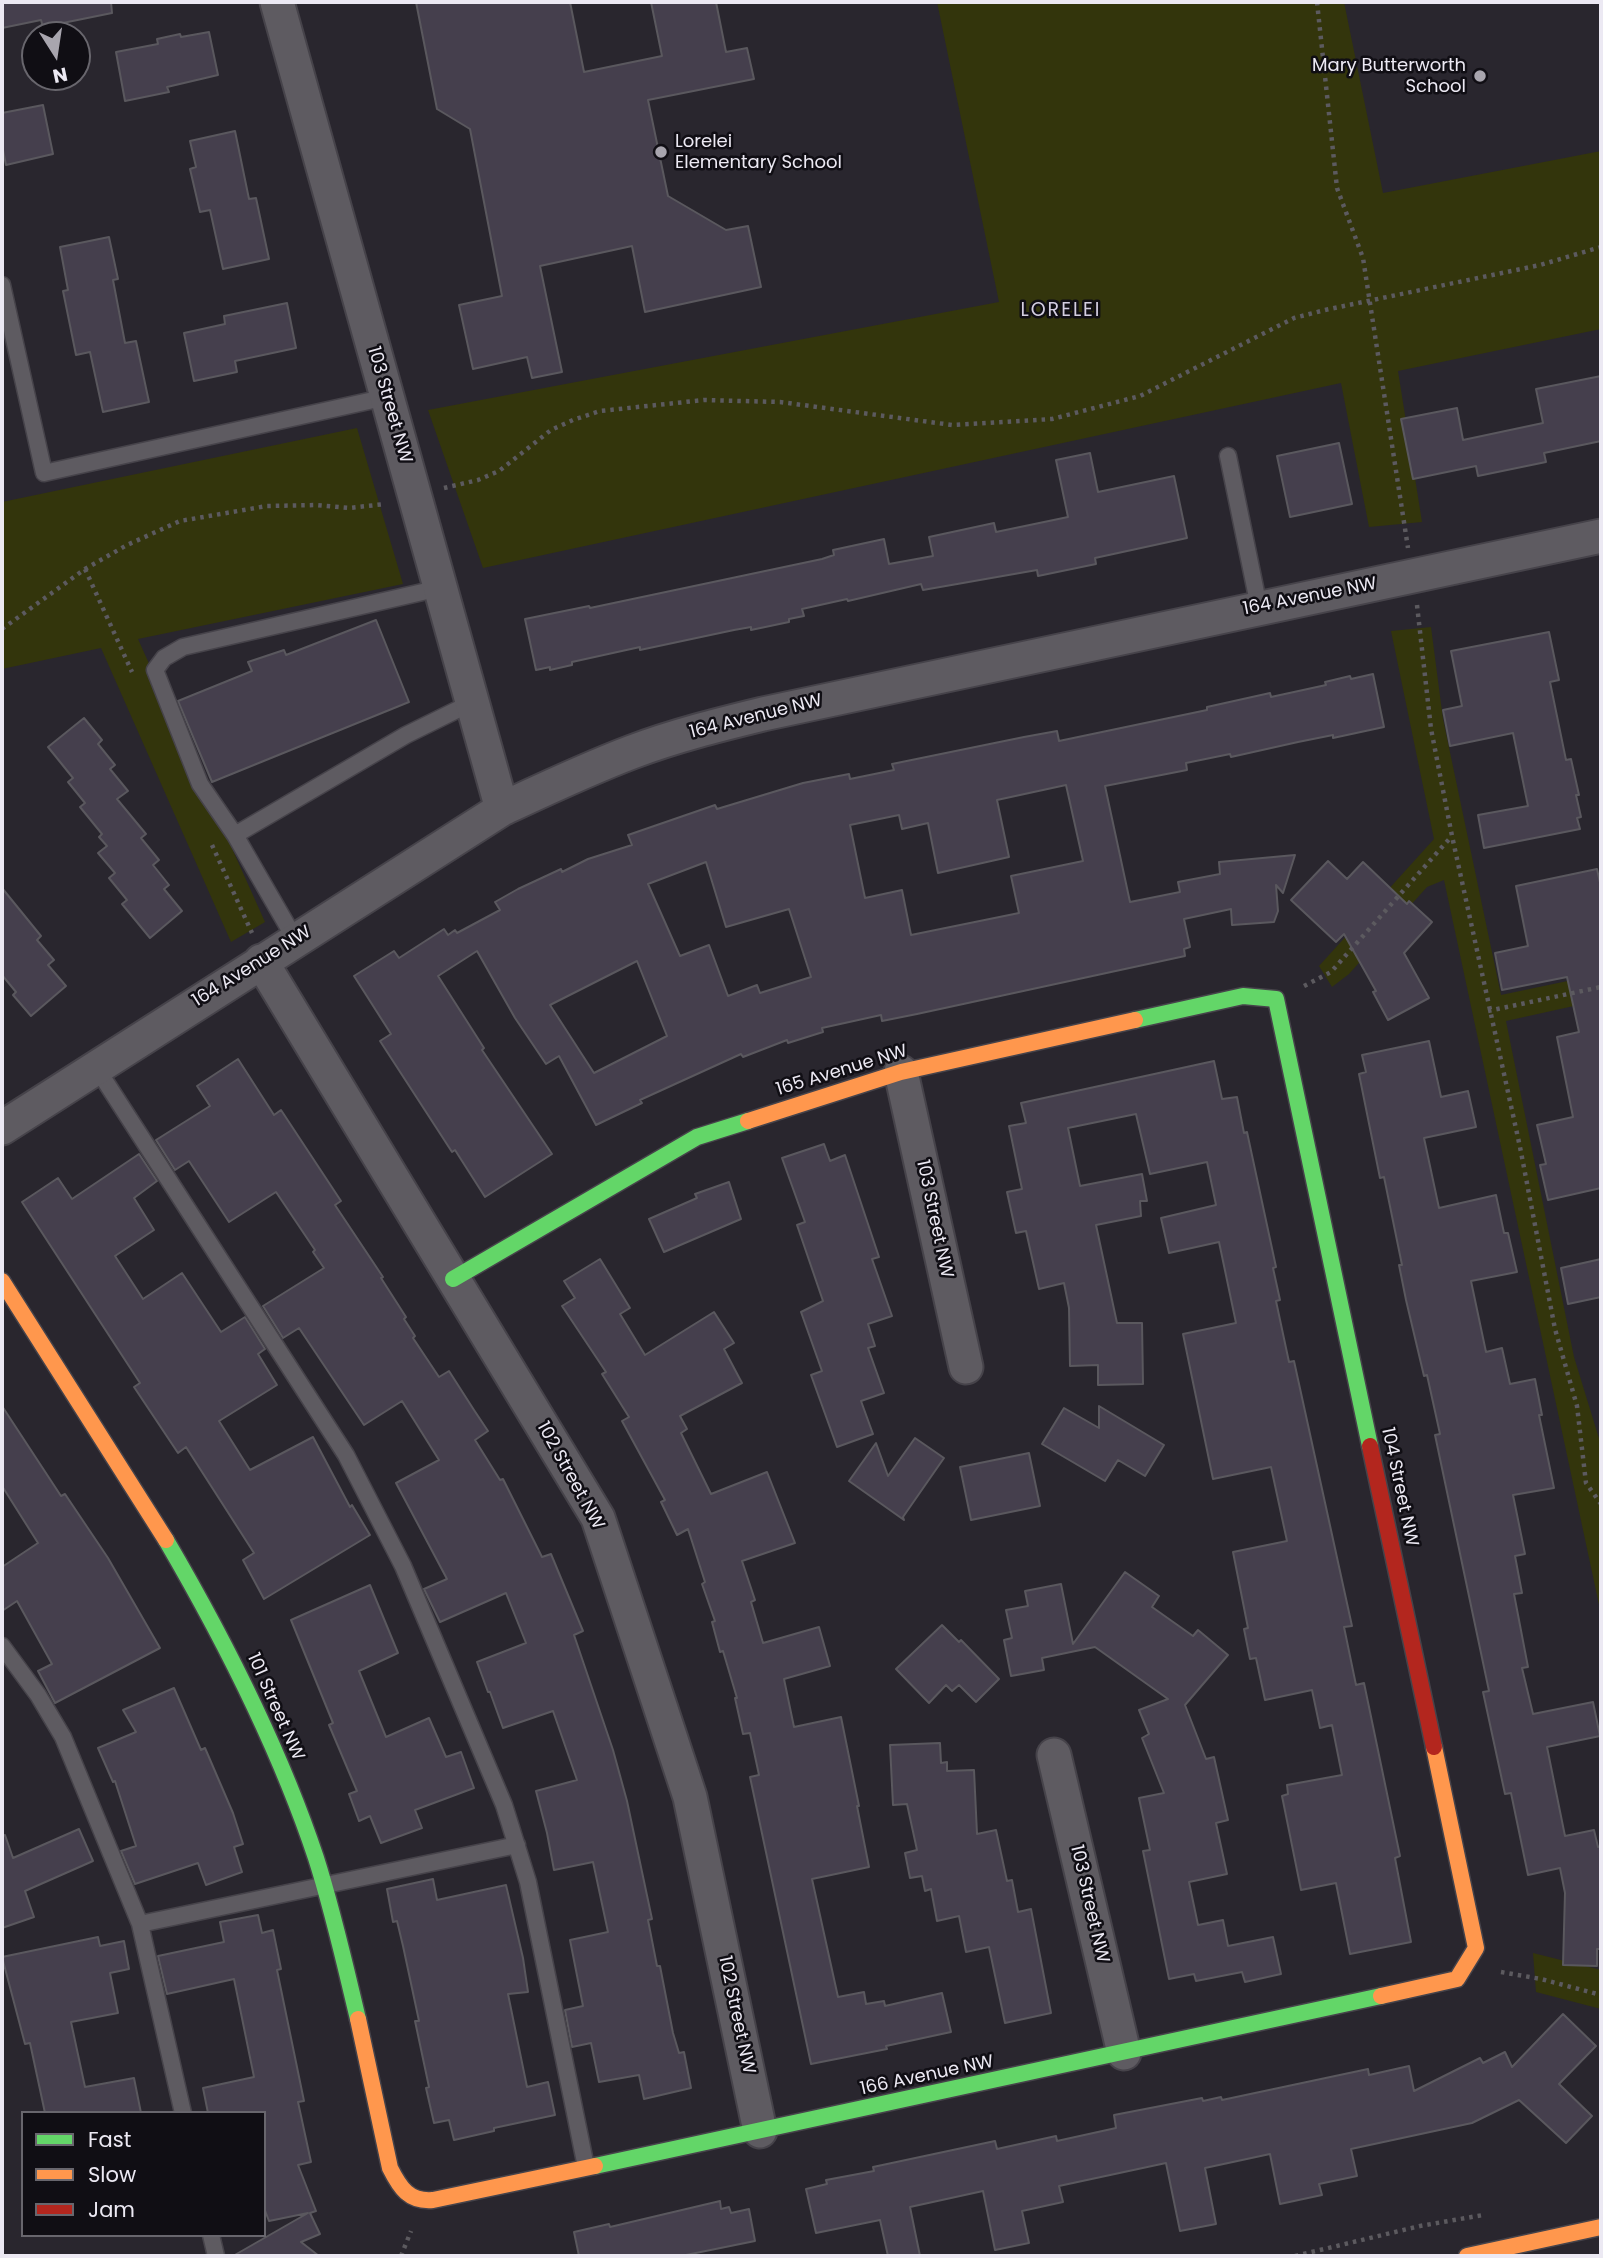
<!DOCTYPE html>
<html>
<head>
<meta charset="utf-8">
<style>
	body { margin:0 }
	#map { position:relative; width:1603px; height:2258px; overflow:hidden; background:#29262e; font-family:Poppins,sans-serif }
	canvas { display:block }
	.frame { position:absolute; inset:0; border:4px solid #ece9f3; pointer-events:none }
	.legend { position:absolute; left:21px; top:2111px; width:245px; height:126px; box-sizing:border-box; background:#100e14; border:2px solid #68666d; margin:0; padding:9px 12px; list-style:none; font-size:21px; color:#ece9f3 }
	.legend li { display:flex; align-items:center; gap:14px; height:35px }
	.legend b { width:35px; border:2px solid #68666d }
	.north { position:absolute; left:21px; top:21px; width:70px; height:70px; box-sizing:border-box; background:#100e14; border:2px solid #68666d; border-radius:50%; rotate:168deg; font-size:19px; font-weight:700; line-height:28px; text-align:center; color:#ece9f3 }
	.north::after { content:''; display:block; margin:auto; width:24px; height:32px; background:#a8a5ae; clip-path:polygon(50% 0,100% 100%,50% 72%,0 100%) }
</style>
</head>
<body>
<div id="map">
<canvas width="1603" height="2258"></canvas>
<div class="frame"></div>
<ul class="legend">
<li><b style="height:9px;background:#63d668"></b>Fast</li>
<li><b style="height:9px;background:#ff974d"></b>Slow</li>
<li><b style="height:9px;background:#b3261e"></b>Jam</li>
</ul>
<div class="north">N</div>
</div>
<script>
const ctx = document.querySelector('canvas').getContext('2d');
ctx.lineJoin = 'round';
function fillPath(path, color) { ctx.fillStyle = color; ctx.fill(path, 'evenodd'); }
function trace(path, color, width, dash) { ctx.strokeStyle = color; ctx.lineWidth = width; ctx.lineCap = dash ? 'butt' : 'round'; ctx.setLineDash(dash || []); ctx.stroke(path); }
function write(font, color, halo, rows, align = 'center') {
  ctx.font = font + ' Poppins,sans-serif'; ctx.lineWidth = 5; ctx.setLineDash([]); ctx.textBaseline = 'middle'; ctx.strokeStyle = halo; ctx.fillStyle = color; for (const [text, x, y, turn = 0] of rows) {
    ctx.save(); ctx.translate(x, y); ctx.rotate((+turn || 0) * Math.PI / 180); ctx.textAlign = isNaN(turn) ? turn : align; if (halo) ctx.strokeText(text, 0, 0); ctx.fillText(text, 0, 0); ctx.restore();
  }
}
const green = new Path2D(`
	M 937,2 L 1344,2 L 1383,193 L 1601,151 L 1601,329 L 1398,371 L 1422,522 L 1369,527 L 1341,383 L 483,568 L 428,410 L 999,302 Z
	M 357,428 L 403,584 L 138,639 L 265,922 L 231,942 L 101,648 L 2,669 L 2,502 Z
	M 1431,627 L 1443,719 L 1501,995 L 1601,974 L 1601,1000 L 1506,1021 L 1574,1357 L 1601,1445 L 1601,1614 L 1444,880 L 1427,887 L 1349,974 L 1332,987 L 1319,966 L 1434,839 L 1391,631 Z
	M 1533,1953 L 1601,1970 L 1601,2009 L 1536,1992 Z`);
const building = new Path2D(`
	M 2,2 L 111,2 L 112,13 L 43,27 L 41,20 L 2,28 Z
	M 416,2 L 570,2 L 584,72 L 662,56 L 651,2 L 716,2 L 726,52 L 747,48 L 754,79 L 648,100 L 668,196 L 726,230 L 748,226 L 761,287 L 645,312 L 632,246 L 540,266 L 562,372 L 532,378 L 527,357 L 473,369 L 459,305 L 502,296 L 470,129 L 437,109 Z
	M 209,32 L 218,75 L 167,87 L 169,92 L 125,101 L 116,52 L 158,44 L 157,39 L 180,34 L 181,37 Z
	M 43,105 L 53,154 L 6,165 L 2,145 L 2,113 Z
	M 235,131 L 249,199 L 256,198 L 269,259 L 223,269 L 210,210 L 200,212 L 190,169 L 196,167 L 190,141 Z
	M 109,237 L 118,279 L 113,280 L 125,343 L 136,341 L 149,402 L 103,412 L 90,352 L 76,355 L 63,291 L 68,290 L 60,247 Z
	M 287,303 L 296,348 L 235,361 L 237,372 L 194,381 L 184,333 L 225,324 L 224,316 Z
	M 1601,376 L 1601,441 L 1544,453 L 1546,462 L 1478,476 L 1476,466 L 1413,479 L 1401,419 L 1457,408 L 1463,440 L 1543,423 L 1536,389 Z
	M 1339,443 L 1352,504 L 1290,517 L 1277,456 Z
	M 1090,453 L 1098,492 L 1174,476 L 1187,538 L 1095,558 L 1096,564 L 1038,576 L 1037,570 L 923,590 L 921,584 L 848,601 L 847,599 L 802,609 L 804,616 L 789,619 L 789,622 L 751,630 L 751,627 L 734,630 L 640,650 L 640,647 L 572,662 L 572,665 L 550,670 L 550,667 L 536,670 L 525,619 L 589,606 L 590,608 L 822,559 L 834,555 L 833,550 L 884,539 L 889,564 L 933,556 L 929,537 L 994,523 L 996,532 L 1068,517 L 1056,460 Z
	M 376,620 L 409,702 L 212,782 L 178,701 L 252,671 L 248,662 L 284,650 L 286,655 Z
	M 1549,632 L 1559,680 L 1550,682 L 1566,760 L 1571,759 L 1579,795 L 1576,795 L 1581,817 L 1577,818 L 1580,829 L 1484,848 L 1478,815 L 1528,806 L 1513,733 L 1450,746 L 1443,710 L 1462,706 L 1451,651 Z
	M 1373,674 L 1384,727 L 1333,738 L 1333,735 L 1298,742 L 1231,757 L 1230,754 L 1186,763 L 1187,770 L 1105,786 L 1130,902 L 1180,892 L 1178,882 L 1220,874 L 1219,862 L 1295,855 L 1283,893 L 1276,885 L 1278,911 L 1274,922 L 1232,925 L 1231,909 L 1184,919 L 1190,947 L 1184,949 L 1185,956 L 917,1014 L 882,1021 L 881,1015 L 822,1028 L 823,1032 L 788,1043 L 787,1040 L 743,1057 L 741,1054 L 640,1100 L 642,1103 L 596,1125 L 559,1056 L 546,1064 L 515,1018 L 477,951 L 438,976 L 484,1048 L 482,1050 L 552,1154 L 485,1197 L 455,1150 L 452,1152 L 380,1041 L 391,1034 L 354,976 L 394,951 L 399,958 L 444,929 L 448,935 L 455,930 L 457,933 L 500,910 L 495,902 L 518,889 L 561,869 L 562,872 L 588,859 L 632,845 L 628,835 L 715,805 L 717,809 L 803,783 L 849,774 L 850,779 L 894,770 L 892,764 L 1024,737 L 1057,731 L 1059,741 L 1207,710 L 1207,707 L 1270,693 L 1271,697 L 1326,685 L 1325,682 L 1350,676 L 1351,679 ZM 1066,785 L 1083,861 L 1011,876 L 1019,913 L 911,935 L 902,890 L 865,898 L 850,825 L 899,815 L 902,829 L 928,823 L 938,873 L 1009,857 L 997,800 ZM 706,862 L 726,927 L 789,909 L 811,977 L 760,993 L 757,985 L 728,996 L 709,945 L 680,956 L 648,884 ZM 637,961 L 667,1036 L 594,1073 L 550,1005 Z
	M 84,718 L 102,740 L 98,744 L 115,765 L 110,769 L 128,791 L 117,799 L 146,834 L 141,838 L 159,860 L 153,865 L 169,885 L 164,889 L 182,911 L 150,938 L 122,904 L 127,900 L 109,878 L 115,873 L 98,853 L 107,846 L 99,837 L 102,834 L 80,807 L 85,803 L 68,782 L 73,778 L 48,747 Z
	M 1328,861 L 1347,879 L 1363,862 L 1407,904 L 1409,901 L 1432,922 L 1404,953 L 1429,998 L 1388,1020 L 1373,992 L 1376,991 L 1344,934 L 1336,942 L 1291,900 Z
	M 1597,869 L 1601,887 L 1601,1188 L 1548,1200 L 1540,1165 L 1546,1164 L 1537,1125 L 1573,1117 L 1557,1037 L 1579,1032 L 1567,977 L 1502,990 L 1495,953 L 1528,946 L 1516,886 Z
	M 2,888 L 41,936 L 37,940 L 54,960 L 48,965 L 66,986 L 31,1016 L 13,995 L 16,992 L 2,975 Z
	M 1429,1041 L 1441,1097 L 1468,1091 L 1476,1127 L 1424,1138 L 1439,1208 L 1496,1195 L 1504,1233 L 1508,1233 L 1517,1272 L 1471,1281 L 1486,1352 L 1502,1348 L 1510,1384 L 1535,1379 L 1542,1415 L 1539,1415 L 1554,1488 L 1513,1495 L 1525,1554 L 1515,1556 L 1522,1593 L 1514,1594 L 1528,1667 L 1522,1668 L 1533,1714 L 1593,1702 L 1600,1736 L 1547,1747 L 1565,1836 L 1594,1830 L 1598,1847 L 1601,1846 L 1601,1949 L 1597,1949 L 1597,1966 L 1563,1965 L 1565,1893 L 1560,1868 L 1528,1875 L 1511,1793 L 1505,1794 L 1483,1692 L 1489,1691 L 1435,1435 L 1440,1434 L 1427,1375 L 1424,1376 L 1406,1300 L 1399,1265 L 1402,1265 L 1384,1177 L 1380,1178 L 1359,1074 L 1366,1072 L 1362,1055 Z
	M 238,1059 L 274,1115 L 281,1110 L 341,1201 L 335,1205 L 383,1277 L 381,1278 L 406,1317 L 404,1319 L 415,1336 L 413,1338 L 439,1377 L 449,1371 L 474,1410 L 488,1431 L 475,1440 L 500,1480 L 503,1479 L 542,1557 L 551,1554 L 583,1631 L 574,1635 L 613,1750 L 627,1801 L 652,1919 L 648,1920 L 657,1966 L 660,1966 L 673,2033 L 679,2053 L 684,2052 L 691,2088 L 644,2099 L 639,2075 L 599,2082 L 591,2043 L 572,2047 L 565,2010 L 583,2006 L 570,1940 L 608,1932 L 593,1862 L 554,1870 L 547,1833 L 536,1791 L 577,1780 L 553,1711 L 503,1728 L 490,1692 L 488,1692 L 477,1662 L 526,1643 L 506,1593 L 440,1622 L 424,1589 L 447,1579 L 396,1483 L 439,1460 L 402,1401 L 364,1425 L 299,1328 L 283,1338 L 263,1306 L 324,1268 L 313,1252 L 315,1250 L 276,1192 L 229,1222 L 189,1161 L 175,1170 L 156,1140 L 210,1106 L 197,1086 Z
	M 1214,1061 L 1222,1099 L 1237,1097 L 1244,1133 L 1247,1132 L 1276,1267 L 1273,1268 L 1280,1300 L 1276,1301 L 1289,1362 L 1294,1361 L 1352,1626 L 1344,1627 L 1356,1685 L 1364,1683 L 1400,1856 L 1395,1858 L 1411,1942 L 1350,1954 L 1336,1883 L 1301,1890 L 1282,1796 L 1288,1794 L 1287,1785 L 1342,1775 L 1332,1725 L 1320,1728 L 1312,1690 L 1265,1700 L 1256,1658 L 1250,1659 L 1244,1629 L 1248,1628 L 1233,1552 L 1287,1541 L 1271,1467 L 1213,1479 L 1183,1334 L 1236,1323 L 1219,1242 L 1169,1253 L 1161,1218 L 1216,1205 L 1207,1162 L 1150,1174 L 1136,1114 L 1068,1128 L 1080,1186 L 1142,1174 L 1147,1201 L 1140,1201 L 1141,1216 L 1096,1225 L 1117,1323 L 1142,1323 L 1143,1384 L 1098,1385 L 1098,1365 L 1070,1366 L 1069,1308 L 1064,1283 L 1039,1289 L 1026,1231 L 1016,1233 L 1007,1192 L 1022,1189 L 1009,1126 L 1026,1123 L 1021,1103 Z
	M 824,1144 L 830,1161 L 845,1155 L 879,1257 L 872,1259 L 892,1316 L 868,1324 L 875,1346 L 868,1348 L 884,1393 L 861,1401 L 873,1434 L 837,1447 L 811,1375 L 822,1371 L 801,1312 L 823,1301 L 797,1225 L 805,1222 L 782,1158 Z
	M 139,1154 L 157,1181 L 134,1198 L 154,1230 L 115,1256 L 143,1299 L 182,1273 L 221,1332 L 245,1317 L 265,1349 L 258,1354 L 277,1385 L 219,1421 L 250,1470 L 313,1437 L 350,1507 L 352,1505 L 370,1535 L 264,1599 L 243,1560 L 254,1553 L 186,1447 L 178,1453 L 134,1387 L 140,1383 L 22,1202 L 58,1178 L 72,1199 Z
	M 729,1182 L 741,1219 L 664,1252 L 649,1219 L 697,1198 L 695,1194 Z
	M 600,1259 L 630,1308 L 620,1314 L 645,1355 L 714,1312 L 734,1343 L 724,1349 L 742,1383 L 680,1416 L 687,1429 L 681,1433 L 711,1494 L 767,1472 L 795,1543 L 742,1561 L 755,1600 L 751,1602 L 763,1643 L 819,1627 L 830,1666 L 784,1679 L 794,1727 L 841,1717 L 859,1806 L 857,1806 L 869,1867 L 812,1879 L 838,1997 L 864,1992 L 866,2004 L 884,2001 L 885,2006 L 942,1993 L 951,2032 L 886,2046 L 887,2049 L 811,2064 L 750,1777 L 759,1775 L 750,1733 L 743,1734 L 735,1698 L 737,1698 L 723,1651 L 720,1652 L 712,1622 L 715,1621 L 702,1584 L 705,1582 L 688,1529 L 677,1535 L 661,1502 L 665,1500 L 622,1421 L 629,1417 L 602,1374 L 606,1372 L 562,1306 L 575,1298 L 564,1281 Z
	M 1601,1259 L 1601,1297 L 1568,1304 L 1561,1268 Z
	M 2,1406 L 61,1496 L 65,1494 L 108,1558 L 160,1648 L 55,1703 L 38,1671 L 52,1664 L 17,1601 L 2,1611 L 2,1567 L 38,1543 L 2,1486 Z
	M 1099,1406 L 1164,1445 L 1145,1476 L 1118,1460 L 1105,1481 L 1042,1444 L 1064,1408 L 1099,1428 Z
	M 915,1438 L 944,1458 L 903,1517 L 904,1520 L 849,1481 L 876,1443 L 888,1476 Z
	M 1029,1453 L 1040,1506 L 971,1520 L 960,1467 Z
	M 1125,1572 L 1159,1596 L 1152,1607 L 1193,1636 L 1198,1630 L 1228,1655 L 1185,1705 L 1206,1759 L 1214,1757 L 1228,1820 L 1216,1823 L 1227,1874 L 1189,1882 L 1198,1925 L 1223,1920 L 1228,1946 L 1273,1937 L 1281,1974 L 1245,1982 L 1242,1972 L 1196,1981 L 1194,1974 L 1169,1979 L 1143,1851 L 1150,1850 L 1139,1798 L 1164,1793 L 1142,1738 L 1149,1734 L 1139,1710 L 1168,1699 L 1095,1647 L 1042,1658 L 1044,1670 L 1011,1676 L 1004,1640 L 1012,1638 L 1006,1610 L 1028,1606 L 1025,1591 L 1061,1584 L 1073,1644 Z
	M 370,1585 L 398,1653 L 359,1671 L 386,1737 L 429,1718 L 446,1757 L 461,1752 L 474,1788 L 415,1810 L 422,1828 L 381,1843 L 370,1816 L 359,1821 L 349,1794 L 357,1791 L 329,1725 L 333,1723 L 291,1620 Z
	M 942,1625 L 959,1642 L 961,1640 L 999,1679 L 976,1702 L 959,1685 L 952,1691 L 946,1685 L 929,1703 L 896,1669 Z
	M 174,1688 L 201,1750 L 205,1748 L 233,1813 L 243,1844 L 234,1847 L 242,1872 L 206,1885 L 198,1863 L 135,1884 L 121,1851 L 136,1846 L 115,1781 L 113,1782 L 98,1748 L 136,1732 L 123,1710 Z
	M 940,1743 L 941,1763 L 947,1762 L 947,1771 L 974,1770 L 977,1834 L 996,1830 L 1007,1881 L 1012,1880 L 1018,1912 L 1031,1909 L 1051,2013 L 1005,2023 L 989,1947 L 966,1952 L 959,1916 L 937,1921 L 931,1889 L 925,1891 L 922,1876 L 910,1878 L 905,1853 L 917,1850 L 907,1804 L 893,1805 L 890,1745 Z
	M 79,1829 L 93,1861 L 25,1891 L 34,1917 L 2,1928 L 2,1836 L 5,1835 L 13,1858 Z
	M 433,1879 L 437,1900 L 506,1885 L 523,1958 L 528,1992 L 508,1994 L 527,2087 L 548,2082 L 555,2115 L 494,2128 L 494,2131 L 454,2140 L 449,2120 L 434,2123 L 426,2088 L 429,2087 L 415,2021 L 419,2021 L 403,1946 L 397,1921 L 393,1922 L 387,1889 Z
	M 258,1915 L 262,1933 L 273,1930 L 281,1969 L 277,1970 L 304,2101 L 298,2102 L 311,2162 L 298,2165 L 316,2211 L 310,2213 L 320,2234 L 301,2242 L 319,2256 L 233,2256 L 308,2213 L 269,2221 L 264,2208 L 264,2113 L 208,2113 L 203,2088 L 254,2077 L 234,1979 L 167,1994 L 158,1956 L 224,1942 L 220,1922 Z
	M 98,1937 L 100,1946 L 124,1941 L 129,1969 L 110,1973 L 118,2013 L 71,2022 L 85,2087 L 134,2078 L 141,2113 L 45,2113 L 30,2043 L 25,2044 L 2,1957 Z
	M 1563,2014 L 1596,2046 L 1559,2084 L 1592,2116 L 1566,2143 L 1519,2100 L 1472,2123 L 1351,2149 L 1357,2176 L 1319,2184 L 1322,2195 L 1280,2204 L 1270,2154 L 1205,2168 L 1216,2224 L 1180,2231 L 1166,2163 L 1059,2186 L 1063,2202 L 1022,2211 L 1029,2243 L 995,2250 L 983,2191 L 910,2207 L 920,2256 L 888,2256 L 880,2220 L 816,2233 L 806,2189 L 827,2184 L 826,2180 L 874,2171 L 873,2167 L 995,2141 L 997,2149 L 1056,2136 L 1057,2141 L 1116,2128 L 1114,2115 L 1202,2098 L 1203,2101 L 1221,2097 L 1222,2100 L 1368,2069 L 1369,2075 L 1409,2066 L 1414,2091 L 1480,2058 L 1483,2063 L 1505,2052 L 1512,2067 Z
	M 720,2201 L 721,2209 L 729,2207 L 731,2213 L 749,2209 L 755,2241 L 681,2256 L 579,2256 L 574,2232 L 609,2224 L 610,2227 Z`);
const path = new Path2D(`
	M 1317,2 L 1337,188 L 1363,258 L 1408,548
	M 444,488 L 478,480 L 499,471 L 551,430 L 573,420 L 600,411 L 704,400 L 780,402 L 952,425 L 1052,419 L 1140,396 L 1294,318 L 1325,310 L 1540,265 L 1601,247
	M 85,569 L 132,672
	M 1417,605 L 1431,729 L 1452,836 L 1520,1147 L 1555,1329 L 1577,1406 L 1586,1483 L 1601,1504
	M 2,629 L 85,569 L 127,545 L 180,521 L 267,506 L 316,505 L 349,508 L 385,504
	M 212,845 L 252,933
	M 1304,986 L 1331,972 L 1451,837
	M 1488,1011 L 1601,987
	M 1501,1972 L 1541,1979 L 1601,1995
	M 401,2256 L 411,2231
	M 1295,2256 L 1420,2226 L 1483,2215`);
const lane = new Path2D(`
	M 2,285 L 44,473 L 387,397
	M 1228,456 L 1259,607
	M 235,835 L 200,784 L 155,670 L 164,658 L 183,647 L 440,588
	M 295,939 L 235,835 L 406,735 L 473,702
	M 96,1067 L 346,1455 L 403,1566 L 504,1805 L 528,1882 L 586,2167
	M 2,1646 L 38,1695 L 63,1737 L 140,1924 L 183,2113
	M 140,1924 L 517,1845
	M 211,2235 L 216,2256`);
const street = new Path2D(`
	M 277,2 L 502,809
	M 261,961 L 598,1518 L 690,1797 L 760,2131
	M 901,1072 L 966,1367
	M 2,1128 L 502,809 C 545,789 587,769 632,752 C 674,736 718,725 763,714 L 1601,536
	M 1054,1755 L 1124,2053`);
const fast = new Path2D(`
	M 1135,1020 L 1243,996 L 1276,999 L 1370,1446
	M 453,1279 L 697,1137 L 748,1121
	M 166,1540 C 225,1641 279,1747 316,1858 C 333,1911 345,1965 358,2019
	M 595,2166 L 1381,1996`);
const slow = new Path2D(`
	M 748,1121 L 901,1072 L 1135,1020
	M 2,1281 L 166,1540
	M 1381,1996 L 1457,1979 L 1476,1948 L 1434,1747
	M 358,2019 L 390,2168 C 400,2188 409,2202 433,2200 L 595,2166
	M 1467,2256 L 1601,2227`);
const jam = new Path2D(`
	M 1370,1446 L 1434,1747`);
const markers = [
	[1480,76,7,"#a8a5ae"],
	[661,152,7,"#a8a5ae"]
];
const poiNames = [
	["Mary Butterworth",1466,66],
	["School",1466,87],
	["Lorelei",675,142,"left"],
	["Elementary School",675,163,"left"]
];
const streetNames = [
	["103 Street NW",389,405,74],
	["164 Avenue NW",1310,597,-11],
	["164 Avenue NW",756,717,-14],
	["164 Avenue NW",252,967,-32],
	["165 Avenue NW",842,1071,-17],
	["103 Street NW",934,1219,78],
	["102 Street NW",570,1476,61],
	["104 Street NW",1399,1487,78],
	["101 Street NW",275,1707,66],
	["103 Street NW",1089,1904,77],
	["102 Street NW",736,2015,78],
	["166 Avenue NW",927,2076,-12]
];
const neighbourhoodNames = [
	["LORELEI",1061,311]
];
fillPath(green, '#33350c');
fillPath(building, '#453f4d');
trace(building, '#5a585e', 2);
trace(lane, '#46434a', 19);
trace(street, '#46434a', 37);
trace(fast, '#46434a', 19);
trace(slow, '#46434a', 19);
trace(jam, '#46434a', 19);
trace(path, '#5c5a5f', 4.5, [3.5, 5]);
trace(lane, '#5e5b61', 16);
trace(street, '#5e5b61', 33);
trace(fast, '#63d668', 16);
trace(slow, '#ff974d', 16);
trace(jam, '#b3261e', 16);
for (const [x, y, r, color] of markers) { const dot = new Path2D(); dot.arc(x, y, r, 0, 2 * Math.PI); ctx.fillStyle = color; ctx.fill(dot); trace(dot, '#100e14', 2.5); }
write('18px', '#ece9f3', '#100e14', poiNames, 'right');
write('18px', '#ece9f3', '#100e14', streetNames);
ctx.letterSpacing = '2px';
write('19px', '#d4cee1', '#100e14', neighbourhoodNames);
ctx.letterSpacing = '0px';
</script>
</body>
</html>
